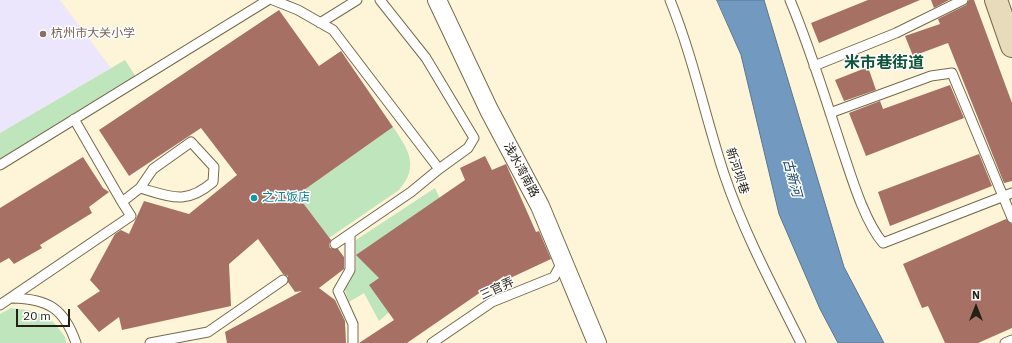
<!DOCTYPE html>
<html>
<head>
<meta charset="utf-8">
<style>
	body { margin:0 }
	#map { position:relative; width:1012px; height:343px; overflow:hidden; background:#fef4d7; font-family:"IBM Plex Sans",sans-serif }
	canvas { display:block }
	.north { position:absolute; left:956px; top:287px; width:40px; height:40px; -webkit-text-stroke:3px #fff; paint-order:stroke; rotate:0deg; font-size:11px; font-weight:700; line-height:16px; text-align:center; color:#252013 }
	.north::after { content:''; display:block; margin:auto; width:14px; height:18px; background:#252013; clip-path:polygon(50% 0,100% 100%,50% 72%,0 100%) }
	.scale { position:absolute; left:16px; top:309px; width:54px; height:18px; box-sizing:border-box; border:2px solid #252013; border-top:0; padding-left:5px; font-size:12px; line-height:14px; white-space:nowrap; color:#252013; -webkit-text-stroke:3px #fff; paint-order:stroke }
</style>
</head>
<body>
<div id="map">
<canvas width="1012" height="343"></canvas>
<div class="north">N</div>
<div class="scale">20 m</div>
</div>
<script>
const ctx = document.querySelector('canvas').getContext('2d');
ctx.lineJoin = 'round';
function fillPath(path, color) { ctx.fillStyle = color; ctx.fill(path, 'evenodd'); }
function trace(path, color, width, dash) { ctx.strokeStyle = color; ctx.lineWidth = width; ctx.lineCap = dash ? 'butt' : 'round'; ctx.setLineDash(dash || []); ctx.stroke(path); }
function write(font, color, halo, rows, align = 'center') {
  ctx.font = font + ' "IBM Plex Sans","Noto Sans SC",sans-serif'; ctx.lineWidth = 3; ctx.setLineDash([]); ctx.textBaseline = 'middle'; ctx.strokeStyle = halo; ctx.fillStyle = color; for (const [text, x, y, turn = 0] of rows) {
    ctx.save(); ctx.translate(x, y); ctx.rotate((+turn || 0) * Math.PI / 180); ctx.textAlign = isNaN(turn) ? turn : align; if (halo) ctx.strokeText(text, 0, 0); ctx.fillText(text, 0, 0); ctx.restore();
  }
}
const education = new Path2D(`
	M 0,0 L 60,0 L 111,68 L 0,133 Z`);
const green = new Path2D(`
	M 125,60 L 136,77 L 0,160 L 0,133 Z
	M 393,127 C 408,149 420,166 399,190 L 329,238 L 297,195 Z
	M 435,188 L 457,236 L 394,308 L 379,321 L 364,293 L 349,302 L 343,283 L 356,269 L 356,240 Z
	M 11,308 C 29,310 48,312 59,329 C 63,334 66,337 66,343 L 0,343 L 0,314 Z`);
const water = new Path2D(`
	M 717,0 L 764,0 L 844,267 L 884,343 L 838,343 L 820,309 L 779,214 L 741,55 Z`);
const building = new Path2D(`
	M 868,0 L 920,0 L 819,43 L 811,23 Z
	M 931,0 L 949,0 L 934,8 Z
	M 969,0 L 974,0 L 1012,103 L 1012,181 L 1004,183 L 948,43 L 913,56 L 905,36 L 940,24 L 938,19 L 966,5 Z
	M 279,10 L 319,66 L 341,51 L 393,127 L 297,195 L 331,240 L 329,244 L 330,248 L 338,249 L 344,257 L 344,269 L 319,288 L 335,300 L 345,321 L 346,343 L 227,343 L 225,332 L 302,291 L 295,292 L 288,282 L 288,276 L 283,274 L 258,239 L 229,264 L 231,306 L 122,330 L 119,317 L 99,332 L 77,306 L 100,291 L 90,280 L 115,234 L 121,230 L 129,234 L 144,201 L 189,214 L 237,175 L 201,128 L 129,176 L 99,130 Z
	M 868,67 L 876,90 L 844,101 L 835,80 Z
	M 950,85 L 964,118 L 866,156 L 849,113 L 880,101 L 883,109 Z
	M 979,154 L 992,186 L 890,226 L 878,192 Z
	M 485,156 L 492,170 L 506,164 L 536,232 L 539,231 L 551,259 L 506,280 L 504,276 L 407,343 L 359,343 L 394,320 L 369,285 L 379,278 L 356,255 L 465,180 L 460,168 Z
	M 83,157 L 103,188 L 109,192 L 89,207 L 92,213 L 40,245 L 42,248 L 14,264 L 9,258 L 0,263 L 0,208 Z
	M 1006,219 L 1012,224 L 1012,328 L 978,343 L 945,343 L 928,306 L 922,308 L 903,264 Z`);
const lane = new Path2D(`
	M 273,0 L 298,10 L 333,30 L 439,169 L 411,192 L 335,244
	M 380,0 L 426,58 L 474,138 L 468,148 L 439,169
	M 670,0 C 693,57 705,116 724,174 C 744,233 773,287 801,343
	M 790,0 C 811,50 826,101 843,152 C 852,179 865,222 883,243 L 1012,193
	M 320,23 L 357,0
	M 814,66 L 896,33 L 963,0
	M 830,113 L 931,76 L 952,73 L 1012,218
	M 74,119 L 122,202
	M 0,165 L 268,0
	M 350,234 L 350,270 L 338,291 L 353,324 L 353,343
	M 12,298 C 48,299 64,308 76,343
	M 0,305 L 131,216 L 122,202 L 140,188 C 172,197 186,205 213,182 L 214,167 L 191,142 L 153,169 L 140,188
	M 150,343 L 208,332 L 283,280
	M 432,343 L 492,302 L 554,277 L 560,266 L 560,260
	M 1005,343 L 1012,340`);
const street = new Path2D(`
	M 437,0 L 489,110 L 540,206 L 597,343`);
const secondary = new Path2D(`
	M 996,0 L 1012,46`);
const markers = [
	[43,34,4,"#8d6e63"],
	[254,198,4,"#0f9aa8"]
];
const educationNames = [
	["杭州市大关小学",51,34]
];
const streetNames = [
	["浅水湾南路",521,170,62],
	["新河坝巷",737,171,72],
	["三官弄",497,289,-25]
];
const cultureNames = [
	["之江饭店",262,198]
];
const waterNames = [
	["古新河",792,178,75]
];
const districtNames = [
	["米市巷街道",884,63]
];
fillPath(education, '#ece6fc');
fillPath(green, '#bee5bb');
fillPath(water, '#729ac1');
trace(water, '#5b758d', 1);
fillPath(building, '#a77065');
trace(lane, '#756a4a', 11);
trace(street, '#756a4a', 20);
trace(secondary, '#756a4a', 24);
trace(lane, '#fff', 9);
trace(street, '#fff', 18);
trace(secondary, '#e8dbbc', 22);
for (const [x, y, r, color] of markers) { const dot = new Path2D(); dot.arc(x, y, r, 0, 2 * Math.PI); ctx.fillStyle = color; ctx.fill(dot); trace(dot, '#fff', 1.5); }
write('12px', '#785e54', '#fff', educationNames, 'left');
write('12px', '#252013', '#fff', streetNames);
write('12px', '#0d838f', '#fff', cultureNames, 'left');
write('italic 13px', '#134066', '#fff', waterNames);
write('bold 16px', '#10553b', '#fff', districtNames);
</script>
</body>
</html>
